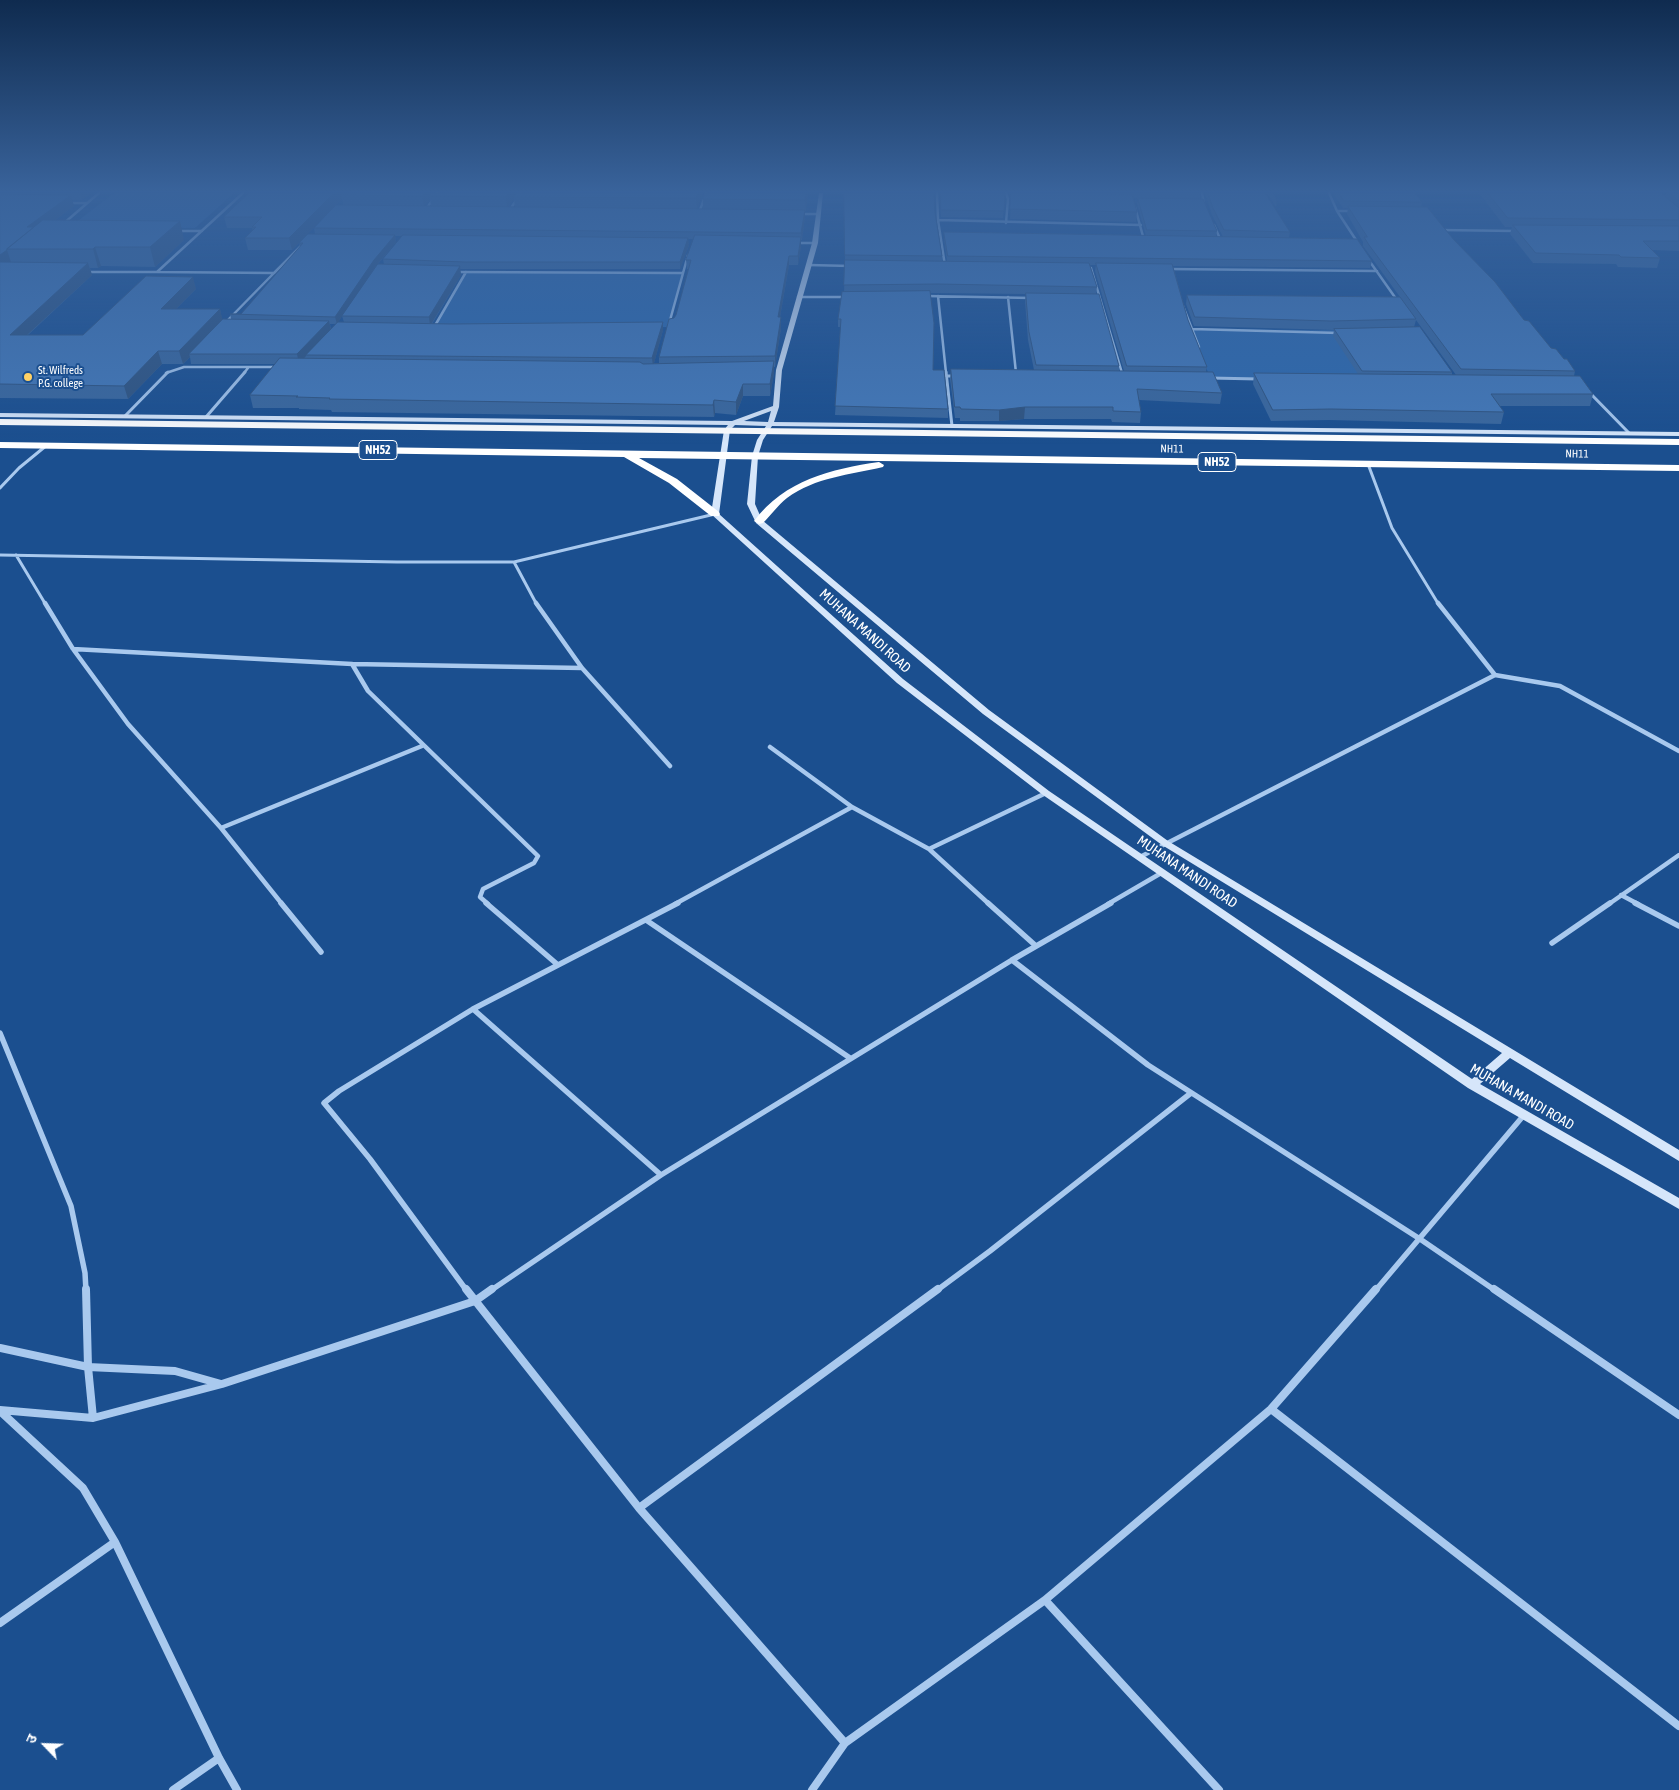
<!DOCTYPE html>
<html>
<head>
<meta charset="utf-8">
<style>
	body { margin:0 }
	#map { position:relative; width:1679px; height:1790px; overflow:hidden; background:#1b4f8f; font-family:"Asap Condensed","Noto Sans Devanagari",sans-serif }
	canvas { display:block }
	.north { position:absolute; left:20px; top:1720px; width:50px; height:50px; -webkit-text-stroke:4px #1b4f8f; paint-order:stroke; rotate:294deg; font-size:14px; font-weight:700; line-height:20px; text-align:center; color:#fff }
	.north::after { content:''; display:block; margin:auto; width:18px; height:22px; background:#fff; clip-path:polygon(50% 0,100% 100%,50% 72%,0 100%) }
</style>
</head>
<body>
<div id="map">
<canvas width="1679" height="1790"></canvas>
<div class="north">उ</div>
</div>
<script>
const ctx = document.querySelector('canvas').getContext('2d');
ctx.lineJoin = 'round';
function fillPath(path, color) { ctx.fillStyle = color; ctx.fill(path, 'evenodd'); }
function trace(path, color, width, dash) { ctx.strokeStyle = color; ctx.lineWidth = width; ctx.lineCap = dash ? 'butt' : 'round'; ctx.setLineDash(dash || []); ctx.stroke(path); }
function write(font, color, halo, rows, align = 'center') {
  ctx.font = font + ' "Asap Condensed",sans-serif'; ctx.lineWidth = 4; ctx.setLineDash([]); ctx.textBaseline = 'middle'; ctx.strokeStyle = halo; ctx.fillStyle = color; for (const [text, x, y, turn = 0] of rows) {
    ctx.save(); ctx.translate(x, y); ctx.rotate((+turn || 0) * Math.PI / 180); ctx.textAlign = isNaN(turn) ? turn : align; if (halo) ctx.strokeText(text, 0, 0); ctx.fillText(text, 0, 0); ctx.restore();
  }
}
const green = new Path2D(`
	M 114,193 L 234,193 L 195,228 L 70,227 Z
	M 466,272 L 682,273 L 668,327 L 433,330 Z
	M 1192,329 L 1420,331 L 1457,382 L 1210,378 Z`);
const streetFar4 = new Path2D(`
	M 937,193 L 938,220 L 945,266
	M 1006,193 L 1008,199 L 1006,223
	M 1202,193 L 1204,204
	M 1329,193 L 1337,211 L 1358,243
	M 67,203 L 86,203
	M 1135,207 L 1144,240
	M 425,211 L 437,193
	M 509,211 L 521,193
	M 1337,211 L 1354,211
	M 699,213 L 706,193
	M 798,214 L 819,214
	M 938,220 L 1141,225
	M 63,224 L 99,193
	M 1214,225 L 1221,241
	M 1441,230 L 1516,231
	M 175,231 L 202,231
	M 795,243 L 815,243
	M 1368,259 L 1399,303
	M 808,265 L 851,266
	M 1091,268 L 1122,373
	M 1167,269 L 1377,271
	M 85,272 L 157,272
	M 455,272 L 682,273
	M 274,273 L 301,246
	M 926,296 L 1032,298
	M 938,296 L 946,373
	M 798,297 L 847,297
	M 1008,297 L 1016,373
	M 1183,306 L 1199,347
	M 225,323 L 274,273 L 157,272 L 243,193
	M 669,324 L 688,255
	M 433,329 L 466,272
	M 1192,329 L 1339,333
	M 166,373 L 184,367 L 279,367
	M 244,373 L 248,368`);
const streetFar3 = new Path2D(`
	M 946,372 L 952,426
	M 1016,372 L 1016,376
	M 1121,372 L 1123,377
	M 946,376 L 957,376
	M 1210,378 L 1259,379
	M 1589,392 L 1629,433
	M 125,416 L 168,372
	M 206,417 L 245,372
	M 1368,464 L 1392,528 L 1439,605
	M 0,488 L 19,468 L 47,445
	M 0,555 L 397,562 L 514,562 L 715,514
	M 16,555 L 46,605
	M 514,562 L 537,605`);
const streetFar2 = new Path2D(`
	M 45,603 L 73,649 L 128,724 L 221,828 L 282,904
	M 536,603 L 582,668 L 670,766
	M 1438,603 L 1495,675 L 1560,686 L 1679,751
	M 73,649 L 352,664 L 368,691 L 538,856 L 534,863 L 483,889 L 480,897 L 488,904
	M 352,664 L 582,668
	M 770,747 L 852,807 L 929,849 L 989,904
	M 221,828 L 422,746
	M 929,849 L 1046,793
	M 1140,857 L 1495,675
	M 1621,895 L 1638,904
	M 675,904 L 852,807
	M 1108,904 L 1163,872
	M 1609,904 L 1679,855`);
const streetFar1 = new Path2D(`
	M 281,903 L 321,952
	M 486,903 L 558,965
	M 988,903 L 1036,946
	M 1635,903 L 1679,926
	M 646,920 L 850,1058
	M 1552,943 L 1610,903
	M 1012,960 L 1148,1065 L 1420,1239 L 1496,1291
	M 473,1009 L 661,1175
	M 0,1033 L 71,1206 L 85,1273 L 86,1291
	M 467,1291 L 370,1159 L 324,1103 L 339,1091 L 473,1009 L 678,903
	M 490,1291 L 661,1175 L 1012,960 L 1111,903
	M 936,1291 L 990,1251 L 1191,1093
	M 1375,1291 L 1524,1115`);
const street = new Path2D(`
	M 86,1289 L 88,1367 L 93,1418
	M 466,1289 L 639,1508 L 845,1743
	M 1494,1289 L 1679,1415
	M 0,1348 L 88,1367 L 175,1371 L 221,1384
	M 1271,1409 L 1679,1726
	M 0,1410 L 93,1418 L 222,1384 L 475,1301 L 492,1289
	M 0,1411 L 83,1488 L 115,1542
	M 639,1508 L 938,1289
	M 1045,1600 L 1219,1790
	M 0,1623 L 115,1542 L 219,1758 L 237,1790
	M 173,1790 L 219,1758
	M 812,1790 L 845,1743 L 1045,1600 L 1271,1409 L 1376,1289`);
const secondary = new Path2D(`
	M 819,193 L 823,193 L 818,243 L 782,370 L 779,407 L 774,422 L 1679,432 L 1679,436 L 772,426 L 763,440 L 758,456 L 755,504 L 762,520 L 989,710 L 1168,841 L 1679,1150 L 1679,1161 L 1510,1058 L 1480,1084 L 1679,1198 L 1679,1209 L 1468,1088 L 1043,795 L 897,683 L 711,514 L 724,430 L 728,425 L 0,417 L 0,413 L 732,421 L 773,406 L 776,370 L 812,243 ZM 771,411 L 768,422 L 744,421 ZM 735,425 L 766,426 L 757,440 L 752,456 L 747,504 L 756,523 L 983,714 L 1162,845 L 1502,1053 L 1472,1079 L 1049,791 L 903,679 L 719,514 L 730,430 Z`);
const highway = new Path2D(`
	M 0,419 L 1679,439 L 1679,445 L 0,425 Z
	M 0,442 L 1679,465 L 1679,471 L 639,458 L 677,479 L 719,512 L 720,514 L 719,516 L 711,516 L 669,483 L 624,457 L 0,448 Z
	M 879,462 L 884,465 L 883,467 C 849,475 816,477 787,498 C 778,505 771,515 763,523 L 759,524 L 754,521 C 785,480 831,469 879,462 Z`);
const wall = new Path2D(`
	M 0,193 L 91,193 L 82,200 L 72,200 L 74,206 L 55,220 L 184,240 L 155,267 L 101,266 L 98,268 L 90,268 L 92,275 L 28,335 L 83,335 L 196,289 L 176,309 L 220,309 L 222,320 L 231,319 L 230,314 L 241,314 L 300,247 L 299,243 L 315,234 L 314,228 L 343,206 L 342,199 L 292,250 L 248,250 L 245,238 L 253,231 L 252,228 L 227,228 L 224,217 L 249,193 L 703,193 L 697,209 L 703,209 L 703,199 L 705,193 L 808,193 L 806,211 L 805,211 L 805,217 L 802,240 L 801,240 L 801,246 L 798,265 L 789,265 L 780,317 L 781,317 L 781,328 L 775,367 L 774,367 L 774,373 L 770,396 L 743,396 L 736,415 L 715,413 L 714,417 L 332,412 L 331,410 L 299,409 L 299,408 L 253,408 L 250,395 L 275,364 L 191,364 L 190,357 L 183,364 L 162,364 L 128,399 L 0,398 ZM 430,199 L 431,206 L 424,206 ZM 514,199 L 515,207 L 508,207 ZM 395,236 L 403,236 L 383,259 L 384,264 L 378,264 L 396,242 ZM 688,239 L 694,239 L 686,260 L 687,269 L 689,269 L 676,315 L 674,318 L 659,357 L 659,363 L 654,363 L 663,330 L 432,324 L 461,275 L 460,269 L 680,269 L 689,245 ZM 342,316 L 344,322 L 338,322 ZM 330,324 L 336,324 L 331,329 Z
	M 844,193 L 935,213 L 942,256 L 942,261 L 947,261 L 944,239 L 944,232 L 1146,236 L 1137,204 L 1138,198 L 1217,231 L 1216,237 L 1223,237 L 1212,215 L 1205,193 L 1265,193 L 1290,232 L 1289,238 L 1372,261 L 1370,268 L 1173,266 L 1188,320 L 1207,367 L 1206,372 L 1222,393 L 1220,404 L 1139,400 L 1141,412 L 1140,423 L 1112,422 L 1111,419 L 1024,419 L 999,421 L 960,421 L 960,418 L 955,418 L 950,379 L 951,369 L 1034,370 L 1028,340 L 1025,301 L 1026,294 L 930,293 L 933,370 L 948,409 L 948,418 L 835,415 L 841,327 L 838,327 L 838,319 L 844,292 L 845,262 ZM 1090,265 L 1096,265 L 1095,271 L 1124,371 L 1119,371 L 1119,366 L 1096,294 L 1097,287 Z
	M 940,193 L 1005,193 L 1003,218 L 941,217 Z
	M 1009,193 L 1201,193 L 1200,199 L 1133,198 L 1137,212 L 1136,222 L 1010,219 L 1011,196 L 1010,196 Z
	M 1267,193 L 1273,193 L 1277,200 L 1276,207 Z
	M 1333,193 L 1415,193 L 1422,202 L 1421,207 L 1454,240 L 1524,320 L 1551,348 L 1564,359 L 1575,371 L 1574,376 L 1593,394 L 1590,406 L 1499,406 L 1504,412 L 1501,424 L 1329,420 L 1271,421 L 1253,384 L 1254,373 L 1358,374 L 1333,336 L 1334,330 L 1194,326 L 1186,304 L 1187,295 L 1400,297 L 1363,246 L 1363,242 L 1347,214 L 1348,208 L 1343,208 ZM 1416,320 L 1456,375 L 1452,375 L 1452,372 L 1414,327 Z
	M 1479,193 L 1661,193 L 1665,196 L 1666,193 L 1679,193 L 1679,251 L 1652,250 L 1660,258 L 1657,268 L 1618,267 L 1616,264 L 1533,263 L 1510,234 L 1512,227 L 1505,227 Z`);
const shadedWall = new Path2D(`
	M 80,193 L 91,193 L 82,200 Z
	M 334,193 L 347,193 L 341,195 L 342,199 L 292,250 L 289,238 Z
	M 424,193 L 434,193 L 430,196 L 430,199 L 424,207 L 422,196 Z
	M 509,193 L 518,193 L 514,197 L 514,199 L 507,208 L 506,197 Z
	M 698,193 L 703,193 L 697,210 L 696,198 Z
	M 806,193 L 808,193 L 806,211 L 805,200 Z
	M 71,195 L 74,206 L 37,234 L 27,227 Z
	M 805,210 L 805,217 L 802,240 L 801,233 Z
	M 180,221 L 184,240 L 155,267 L 150,247 Z
	M 395,235 L 396,242 L 375,267 L 337,324 L 335,317 L 374,260 Z
	M 801,237 L 801,246 L 798,265 L 798,256 Z
	M 688,238 L 689,245 L 680,269 L 680,262 Z
	M 95,247 L 101,266 L 98,268 L 93,249 Z
	M 7,250 L 11,262 L 0,268 L 0,255 Z
	M 789,256 L 789,265 L 778,328 L 778,317 Z
	M 88,263 L 92,275 L 14,347 L 10,335 Z
	M 460,266 L 461,275 L 430,326 L 429,317 Z
	M 193,277 L 196,289 L 164,321 L 161,309 Z
	M 220,309 L 223,322 L 189,354 L 190,357 L 183,364 L 179,351 Z
	M 781,317 L 781,328 L 775,367 L 775,356 Z
	M 329,321 L 331,330 L 306,355 L 306,356 L 299,364 L 297,354 Z
	M 663,322 L 663,330 L 653,367 L 652,358 Z
	M 158,351 L 162,364 L 128,399 L 124,386 Z
	M 774,361 L 774,373 L 770,396 L 770,384 Z
	M 743,384 L 743,396 L 736,415 L 736,402 Z
	M 714,400 L 715,413 L 714,417 L 713,405 Z
	M 1025,407 L 1024,419 L 999,421 L 999,410 Z`);
const building = new Path2D(`
	M 249,193 L 334,193 L 289,238 L 245,238 L 256,227 L 252,227 L 262,217 L 224,217 Z
	M 342,193 L 424,193 L 422,196 L 341,195 Z
	M 431,193 L 509,193 L 506,197 L 430,196 Z
	M 516,193 L 698,193 L 696,198 L 514,197 Z
	M 705,193 L 806,193 L 805,200 L 703,199 Z
	M 844,193 L 934,193 L 935,213 L 942,256 L 845,255 Z
	M 941,193 L 1005,193 L 1004,211 L 941,210 Z
	M 1011,193 L 1132,194 L 1137,212 L 1010,209 Z
	M 1208,193 L 1265,193 L 1290,232 L 1224,230 L 1213,208 Z
	M 1339,193 L 1415,193 L 1422,202 L 1344,201 Z
	M 1488,193 L 1661,193 L 1679,208 L 1679,220 L 1508,218 Z
	M 1670,193 L 1679,193 L 1679,201 Z
	M 0,194 L 71,195 L 27,227 L 34,227 L 7,249 L 7,250 L 0,255 Z
	M 1138,198 L 1203,199 L 1217,231 L 1147,230 Z
	M 336,205 L 805,210 L 801,233 L 314,228 Z
	M 1348,206 L 1427,207 L 1454,240 L 1495,282 L 1524,320 L 1529,321 L 1551,348 L 1556,349 L 1564,359 L 1567,359 L 1575,371 L 1461,369 L 1369,245 L 1364,237 L 1367,237 Z
	M 43,220 L 180,221 L 150,247 L 95,247 L 93,249 L 7,249 Z
	M 1513,225 L 1679,226 L 1679,241 L 1643,241 L 1660,258 L 1621,257 L 1619,255 L 1536,253 Z
	M 944,232 L 1357,239 L 1372,261 L 948,256 Z
	M 308,234 L 395,235 L 374,260 L 335,317 L 230,314 L 241,314 L 303,243 L 299,243 Z
	M 403,235 L 688,238 L 680,262 L 465,262 L 383,259 Z
	M 695,235 L 801,237 L 798,256 L 789,256 L 778,317 L 781,317 L 775,356 L 659,357 L 669,319 L 674,318 L 676,315 L 691,260 L 686,260 Z
	M 845,260 L 1089,263 L 1097,287 L 938,284 L 844,285 Z
	M 0,262 L 88,263 L 10,335 L 83,335 L 146,276 L 193,277 L 161,309 L 220,309 L 179,351 L 158,351 L 124,386 L 0,384 Z
	M 1096,263 L 1172,264 L 1188,320 L 1207,367 L 1127,366 Z
	M 378,264 L 460,266 L 429,317 L 342,316 Z
	M 930,291 L 934,323 L 933,370 L 944,370 L 948,409 L 835,406 L 841,319 L 838,319 L 842,292 Z
	M 1026,293 L 1099,294 L 1119,366 L 1036,365 L 1029,332 Z
	M 1187,295 L 1400,297 L 1416,319 L 1331,321 L 1195,317 Z
	M 223,319 L 329,321 L 297,354 L 189,354 Z
	M 338,322 L 452,324 L 663,322 L 652,358 L 306,355 Z
	M 1420,327 L 1452,372 L 1362,371 L 1334,329 Z
	M 280,358 L 640,362 L 643,364 L 774,361 L 770,384 L 743,384 L 736,402 L 714,400 L 713,405 L 329,399 L 330,398 L 296,397 L 298,396 L 250,395 Z
	M 951,369 L 1213,372 L 1222,393 L 1137,389 L 1141,412 L 1113,411 L 1113,407 L 1025,407 L 999,410 L 961,409 L 960,407 L 955,407 Z
	M 1254,373 L 1580,376 L 1593,394 L 1491,394 L 1504,412 L 1331,409 L 1273,410 Z`);
const markers = [
	[28,377,5,"#ffd166"]
];
const farPoinames = [
	["St. Wilfreds",38,371],
	["P.G. college",38,384]
];
const farStreetnames = [
	["NH11",1172,449,1],
	["NH11",1577,454,1]
];
const shields = [
	[378,450,38],
	[1217,462,38]
];
const shieldNames = [
	["NH52",378,450],
	["NH52",1217,462]
];
const streetNames = [
	["MUHANA MANDI ROAD",865,631,42],
	["MUHANA MANDI ROAD",1187,872,34],
	["MUHANA MANDI ROAD",1522,1097,30]
];
fillPath(green, '#2e69ad');
trace(streetFar4, '#a9c9ee', 2.5);
trace(streetFar3, '#a9c9ee', 3);
trace(streetFar2, '#a9c9ee', 4.5);
trace(streetFar1, '#a9c9ee', 5.5);
trace(street, '#a9c9ee', 8);
fillPath(secondary, '#d6e6fa');
fillPath(highway, '#fff');
fillPath(wall, '#3a679d');
fillPath(shadedWall, '#305480');
fillPath(building, '#4478b7');
trace(building, '#305480', 1);
const sky = ctx.createLinearGradient(0, 0, 0, 444);
sky.addColorStop(0, '#0f2b4f');
sky.addColorStop(0.43, '#39639b');
sky.addColorStop(1, '#39639b00');
ctx.fillStyle = sky;
ctx.fillRect(0, 0, 1679, 444);
for (const [x, y, r, color] of markers) { const dot = new Path2D(); dot.arc(x, y, r, 0, 2 * Math.PI); ctx.fillStyle = color; ctx.fill(dot); trace(dot, '#1b4f8f', 2); }
write('11px', '#fff', '#1b4f8f', farPoinames, 'left');
write('11px', '#fff', '#1b4f8f', farStreetnames);
for (const [x, y, w] of shields) { const box = new Path2D(); box.roundRect(x - w / 2, y - 9.5, w, 19, 4); ctx.fillStyle = '#1b4f8f'; ctx.fill(box); trace(box, '#fff', 1); }
write('bold 12px', '#fff', null, shieldNames);
write('14px', '#fff', '#1b4f8f', streetNames);
</script>
</body>
</html>
